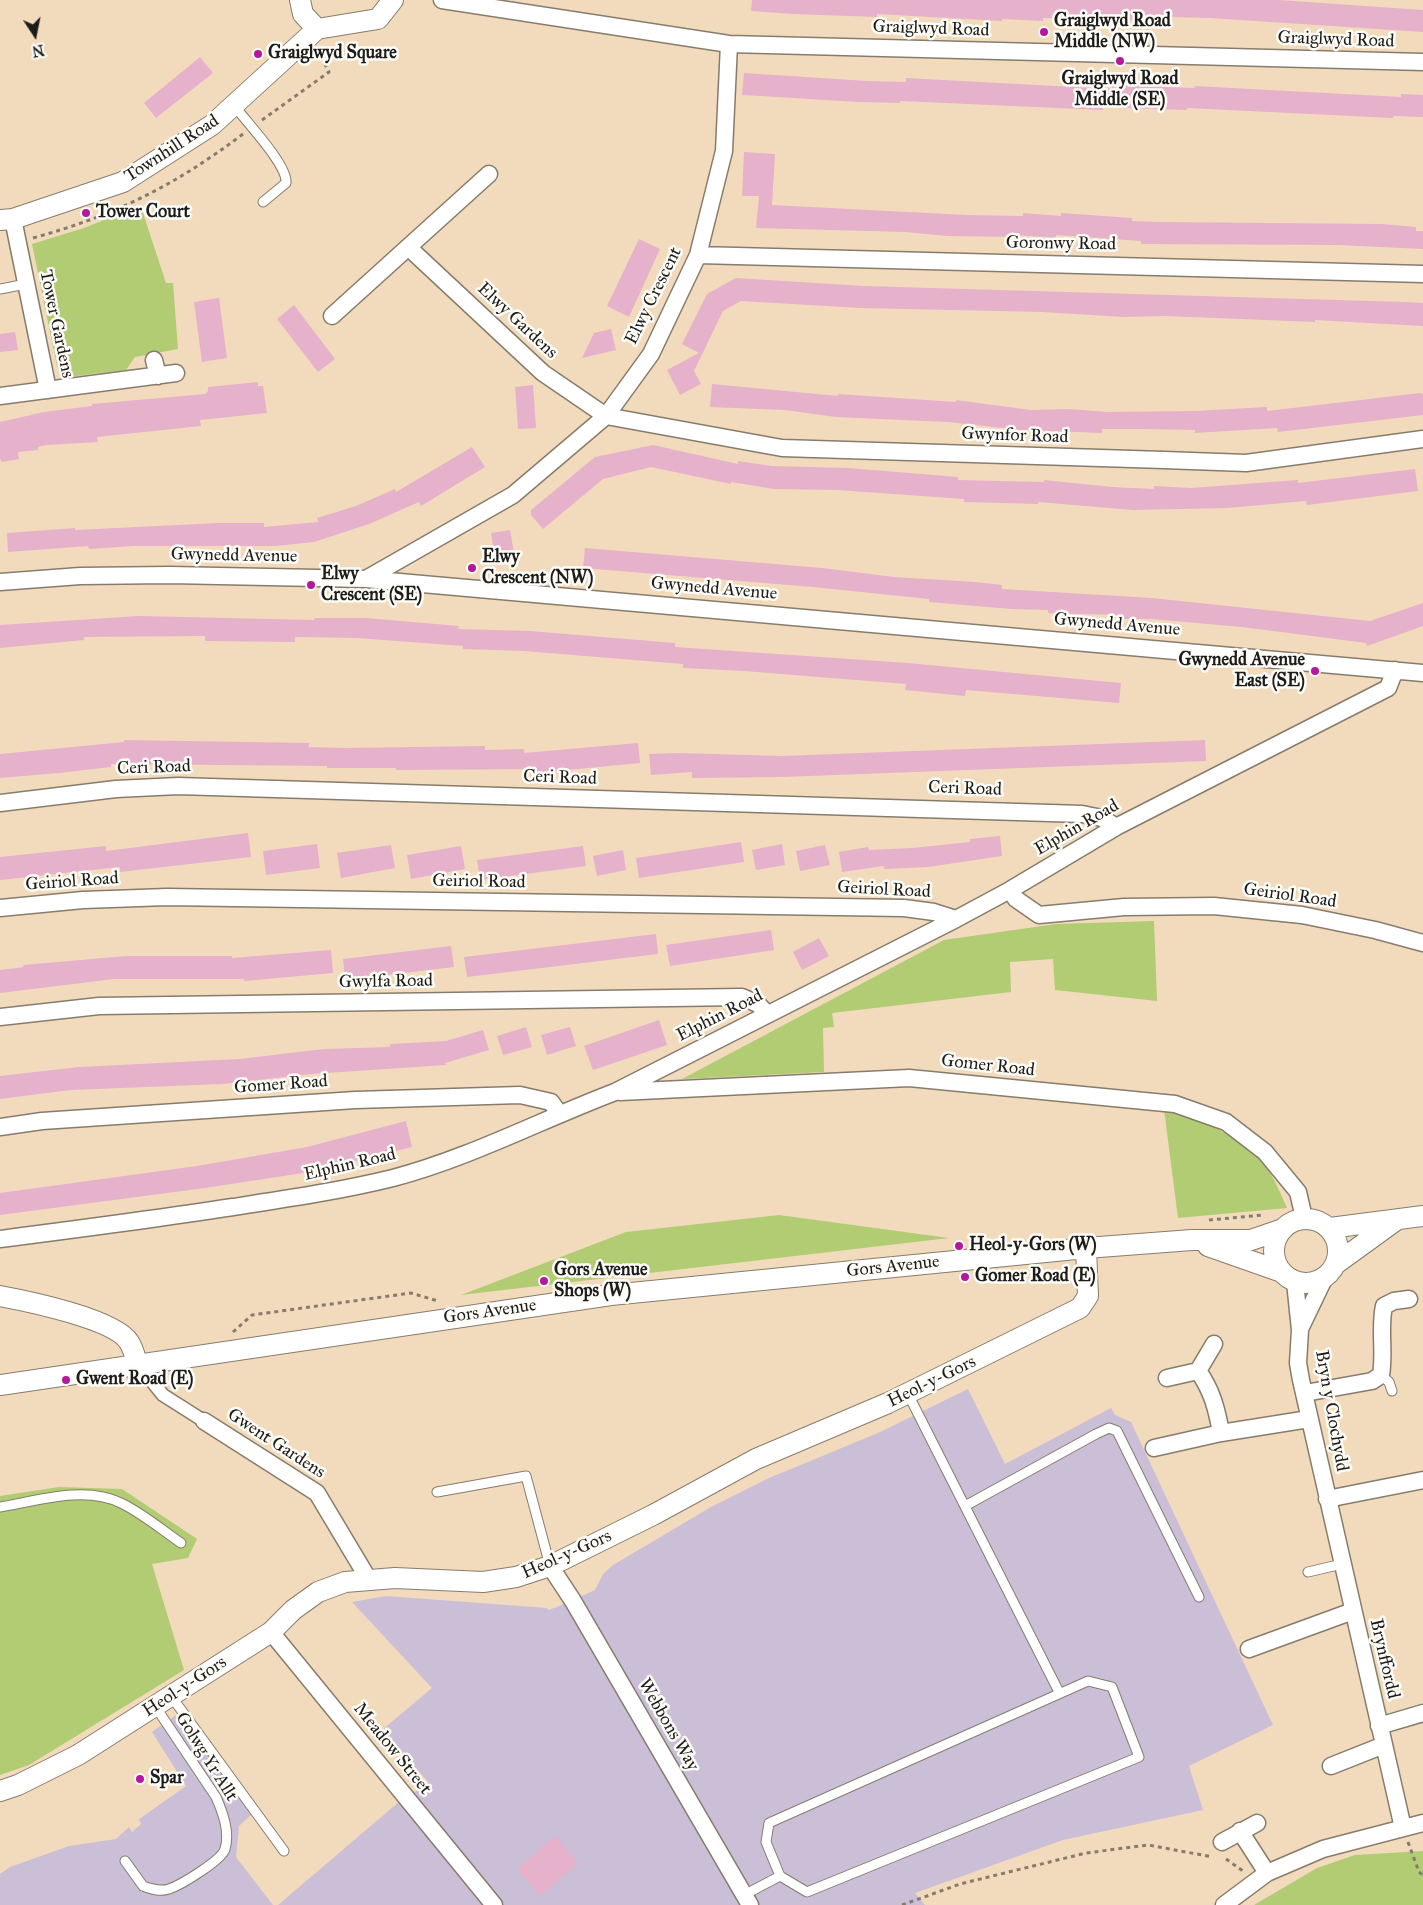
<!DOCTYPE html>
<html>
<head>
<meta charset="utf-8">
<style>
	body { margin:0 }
	#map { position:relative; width:1423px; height:1905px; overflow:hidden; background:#f2dbbc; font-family:"IM FELL Great Primer",serif }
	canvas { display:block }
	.north { position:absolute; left:10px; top:10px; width:50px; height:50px; -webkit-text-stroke:4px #fdfcf7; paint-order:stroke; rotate:169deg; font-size:14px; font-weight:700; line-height:20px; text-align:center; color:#1c1c1c }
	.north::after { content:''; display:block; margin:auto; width:18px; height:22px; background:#1c1c1c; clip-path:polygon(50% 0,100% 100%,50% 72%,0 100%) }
</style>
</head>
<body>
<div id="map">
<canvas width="1423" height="1905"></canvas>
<div class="north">N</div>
</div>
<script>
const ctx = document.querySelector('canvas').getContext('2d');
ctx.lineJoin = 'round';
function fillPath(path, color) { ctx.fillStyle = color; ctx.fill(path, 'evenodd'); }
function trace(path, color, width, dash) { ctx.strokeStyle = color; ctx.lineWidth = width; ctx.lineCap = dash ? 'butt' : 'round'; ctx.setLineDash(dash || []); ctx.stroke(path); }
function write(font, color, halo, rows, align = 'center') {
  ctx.font = font + ' "IM FELL Great Primer",serif'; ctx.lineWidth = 5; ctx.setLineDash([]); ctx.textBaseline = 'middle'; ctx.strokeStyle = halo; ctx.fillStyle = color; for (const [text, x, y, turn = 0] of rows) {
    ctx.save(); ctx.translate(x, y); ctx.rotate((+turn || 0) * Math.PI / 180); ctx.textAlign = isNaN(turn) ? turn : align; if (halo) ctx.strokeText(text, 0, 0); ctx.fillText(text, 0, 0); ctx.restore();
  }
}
const industrial = new Path2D(`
	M 968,1389 L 1005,1464 L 1111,1408 L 1115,1415 L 1131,1422 L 1273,1725 L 1189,1766 L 1203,1810 L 1063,1840 L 915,1893 L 925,1905 L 278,1905 L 400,1801 L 429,1783 L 382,1730 L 432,1688 L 352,1602 L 386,1596 L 547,1608 L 548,1610 L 557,1607 L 595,1590 L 603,1574 L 613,1565 L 711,1507 L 769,1478 L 878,1433 Z
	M 176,1715 L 252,1814 L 239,1826 L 236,1857 L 273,1905 L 0,1905 L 0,1874 L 10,1867 L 69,1846 L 116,1839 L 129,1827 L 132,1832 L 141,1824 L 139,1819 L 186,1786 L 152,1732 Z`);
const green = new Path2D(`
	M 136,207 L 143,213 L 166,283 L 173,283 L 178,349 L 135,357 L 126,370 L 67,377 L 60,373 L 57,366 L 32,244 L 84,228 Z
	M 1154,921 L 1157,1001 L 1055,990 L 1053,959 L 1010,962 L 1011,992 L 832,1013 L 834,1027 L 823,1028 L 824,1072 L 682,1079 L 944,940 L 1056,924 Z
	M 1164,1109 C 1203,1122 1247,1136 1270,1173 C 1277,1184 1282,1197 1287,1208 L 1178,1218 Z
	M 779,1215 L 949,1238 L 461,1295 L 626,1232 Z
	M 59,1487 L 122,1489 L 197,1539 L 188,1558 L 152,1564 L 184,1670 L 29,1765 L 0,1775 L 0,1496 Z
	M 1423,1851 L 1423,1905 L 1254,1905 L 1317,1868 L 1355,1855 Z`);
const building = new Path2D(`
	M 752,0 L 1279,0 L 1423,10 L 1423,32 L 1210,18 L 1170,17 L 1169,21 L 1043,18 L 1043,21 L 1002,19 L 1002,21 L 877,14 L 877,17 L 793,14 L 751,11 Z
	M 200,57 L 213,73 L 156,118 L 144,103 Z
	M 744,73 L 867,81 L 906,82 L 906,78 L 1112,89 L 1112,85 L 1194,88 L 1195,86 L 1401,97 L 1401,94 L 1423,95 L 1423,117 L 1394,116 L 1393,118 L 1187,108 L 1186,110 L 1103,107 L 1103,110 L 900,101 L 900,103 L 858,102 L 761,96 L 742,95 Z
	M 744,152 L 775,154 L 772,205 L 966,215 L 1023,216 L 1023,213 L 1061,216 L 1061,213 L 1132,218 L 1132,221 L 1160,222 L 1382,224 L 1416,227 L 1416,231 L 1423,231 L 1423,249 L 1338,245 L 1141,244 L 1141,241 L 1056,235 L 1056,238 L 1015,235 L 1015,237 L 947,236 L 905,232 L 756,228 L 759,196 L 742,196 Z
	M 639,239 L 660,249 L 629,317 L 607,306 Z
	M 736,278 L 864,286 L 1405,302 L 1423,303 L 1423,326 L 1315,320 L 1315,322 L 1165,316 L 1124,317 L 1042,312 L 860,308 L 741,301 L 723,311 L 694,371 L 701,384 L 680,395 L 667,370 L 699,353 L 682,344 L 707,294 Z
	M 219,298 L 227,358 L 202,362 L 194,302 Z
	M 294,305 L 335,359 L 318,372 L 277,319 Z
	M 611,329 L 616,350 L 582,358 L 594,333 Z
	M 15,332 L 18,350 L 0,352 L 0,334 Z
	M 258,382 L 258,386 L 263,386 L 267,413 L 200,420 L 201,426 L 97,437 L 98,442 L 46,445 L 38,447 L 38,450 L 18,452 L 19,459 L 2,462 L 0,459 L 0,422 L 44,412 L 92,406 L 92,404 L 205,394 L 208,391 L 208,387 Z
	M 712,384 L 838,396 L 838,394 L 956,402 L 956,400 L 1031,410 L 1069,409 L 1107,412 L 1195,411 L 1267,407 L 1267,411 L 1420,393 L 1423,394 L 1423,415 L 1278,432 L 1277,428 L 1195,433 L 1195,430 L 1143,429 L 1102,429 L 1102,433 L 1021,430 L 948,422 L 836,417 L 785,410 L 710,407 Z
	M 533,385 L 536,428 L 518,429 L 515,387 Z
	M 653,445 L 738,464 L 738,461 L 772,466 L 848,468 L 958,477 L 958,480 L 1044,482 L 1044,480 L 1112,487 L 1154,489 L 1154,486 L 1191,488 L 1298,480 L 1298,483 L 1415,469 L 1418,491 L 1307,505 L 1306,501 L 1227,508 L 1133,510 L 1038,502 L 1038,504 L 964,502 L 964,499 L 838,490 L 774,489 L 731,482 L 731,484 L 651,467 L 603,479 L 543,529 L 531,515 L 531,510 L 595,457 Z
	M 472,447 L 485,467 L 421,506 L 419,502 L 369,524 L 314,542 L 275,546 L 133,546 L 89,549 L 88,546 L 8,552 L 7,533 L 75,528 L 75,530 L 219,523 L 264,523 L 264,527 L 318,522 L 317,518 L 356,506 L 395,489 L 396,492 Z
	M 510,530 L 515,559 L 496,563 L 491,533 Z
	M 585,548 L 822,568 L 894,577 L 975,582 L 1002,585 L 1002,589 L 1152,598 L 1370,621 L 1423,603 L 1423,626 L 1367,646 L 1366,643 L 1242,627 L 1151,619 L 1117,619 L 1117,615 L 1048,613 L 1048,610 L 1011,609 L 929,602 L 929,599 L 813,587 L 583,568 Z
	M 139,616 L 314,620 L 314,618 L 366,618 L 459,626 L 458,629 L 530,631 L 675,643 L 675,647 L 908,663 L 1121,683 L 1119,703 L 966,690 L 965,696 L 905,690 L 906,684 L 744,671 L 683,668 L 683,664 L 524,651 L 463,649 L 463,646 L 357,638 L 295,637 L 295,642 L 205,641 L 205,636 L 84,637 L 84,640 L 0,648 L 0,625 Z
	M 124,740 L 309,743 L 309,747 L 344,748 L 485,746 L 485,750 L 524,749 L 524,753 L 638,743 L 640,763 L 536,773 L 536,769 L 396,770 L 396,768 L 327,768 L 327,766 L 111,764 L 111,767 L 59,773 L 0,778 L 0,754 L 124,742 Z
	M 1205,740 L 1206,761 L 782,777 L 692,778 L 692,772 L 651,775 L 649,754 L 679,753 L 782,756 Z
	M 248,833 L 251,857 L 120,872 L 120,867 L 0,880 L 0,857 L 106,846 L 106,851 Z
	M 1000,836 L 1002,856 L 928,867 L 884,869 L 884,866 L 842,872 L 839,852 L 868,847 L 869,850 L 912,848 L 970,842 L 970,839 Z
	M 741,842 L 744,862 L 639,878 L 636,858 Z
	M 317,844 L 320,868 L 266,875 L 263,851 Z
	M 782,844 L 785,865 L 756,870 L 752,850 Z
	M 391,845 L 395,868 L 341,878 L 337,853 Z
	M 825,845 L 830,865 L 800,871 L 796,851 Z
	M 461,846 L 465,869 L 411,879 L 407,855 Z
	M 583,846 L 586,866 L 480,880 L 477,860 Z
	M 623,850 L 626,870 L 597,876 L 593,856 Z
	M 771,930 L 774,950 L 670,966 L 666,945 Z
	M 656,934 L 658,954 L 467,977 L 464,957 Z
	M 819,938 L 829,956 L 802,970 L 793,952 Z
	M 451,946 L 454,967 L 345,980 L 343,959 Z
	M 331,950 L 333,973 L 244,981 L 244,979 L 114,979 L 0,993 L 0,970 L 24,967 L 23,965 L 126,956 L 232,956 L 232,958 Z
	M 659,1020 L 667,1045 L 593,1070 L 584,1046 Z
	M 526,1027 L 532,1047 L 503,1055 L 497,1036 Z
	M 570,1027 L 576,1046 L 547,1055 L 541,1035 Z
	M 483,1030 L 489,1050 L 445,1063 L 446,1065 L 311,1074 L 223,1084 L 70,1090 L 0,1099 L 0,1076 L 79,1067 L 239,1059 L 324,1049 L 390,1047 L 390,1044 L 446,1041 Z
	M 406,1121 L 412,1147 L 316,1171 L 205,1188 L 0,1215 L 0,1193 L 197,1166 L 307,1147 Z
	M 555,1836 L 578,1863 L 540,1896 L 517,1869 Z`);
const path = new Path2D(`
	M 262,120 L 329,72 L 318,51
	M 33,238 C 116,215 174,186 243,134
	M 1209,1220 L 1263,1215
	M 233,1332 L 252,1315 L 411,1293 L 438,1301
	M 1408,1842 L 1419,1872 L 1423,1875
	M 1226,1859 L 1243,1871
	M 902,1905 L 960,1884 L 1086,1853 L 1148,1845 L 1213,1857`);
const service = new Path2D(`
	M 234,105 C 246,122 288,165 286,183 L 263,202
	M 0,289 L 26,284
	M 1381,1375 L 1389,1382 L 1392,1391
	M 908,1394 L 1059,1692
	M 437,1492 L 526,1476 L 550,1566
	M 965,1506 L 1096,1434 L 1109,1428 L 1117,1431 L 1199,1597
	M 0,1507 C 36,1501 85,1485 121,1503 C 142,1513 162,1530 181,1543
	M 1308,1572 L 1342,1564
	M 1088,1681 L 1112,1687 L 1139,1757 L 807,1892 L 780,1876 L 766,1842 L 769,1823 Z
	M 171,1696 L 284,1851
	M 125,1861 L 143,1886 C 151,1889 160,1892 169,1889 C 181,1885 222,1860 225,1849 C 230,1832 223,1813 216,1797 L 155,1706
	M 744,1895 L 780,1876`);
const pedestrian = new Path2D(`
	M 137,1363 L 163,1395 L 204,1421`);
const minor = new Path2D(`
	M 442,0 L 729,44 L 1423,62
	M 13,219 L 48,390
	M 408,247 L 543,373 L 606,416 L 782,448 L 1164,460 L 1246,463 L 1423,439
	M 698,255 L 1423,274
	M 332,316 L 489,174
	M 154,360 L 158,376
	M 0,396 L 176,373
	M 366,579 L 513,495 L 606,416 L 651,354 L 698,255 L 724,151 L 729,44
	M 0,582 L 80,576 L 170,575 L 366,579 L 1423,673
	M 0,803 L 116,789 L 178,786 L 1082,814 L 1102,818 L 1116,827
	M 1010,890 L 1016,899 L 1039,915 L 1124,907 L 1214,906 L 1302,915 L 1375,930 L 1423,943
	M 0,908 L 83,900 L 167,897 L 904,908 L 934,912 L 956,919
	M 0,1017 L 99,1006 L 742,997 L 758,1004 L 767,1014
	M 620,1092 L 909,1078 L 1175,1104 L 1226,1122 L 1265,1152 L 1298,1192 L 1304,1218
	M 0,1127 L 42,1121 L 355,1100 L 520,1095 L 551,1102 L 559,1113
	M 0,1239 C 78,1229 155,1219 233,1207 C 286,1199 340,1191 393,1178 C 469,1158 541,1120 615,1092 L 956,919 L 1010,890 L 1116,827 L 1388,688 L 1395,670
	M 1295,1282 L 1300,1330 L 1298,1363 L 1301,1380 L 1403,1828
	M 1300,1329 L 1324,1279
	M 1198,1371 C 1212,1390 1217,1410 1221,1433
	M 1167,1378 L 1198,1371 L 1214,1344
	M 1305,1393 L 1372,1381 L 1381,1375 C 1385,1352 1379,1329 1384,1306 L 1394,1301 L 1409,1299
	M 204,1421 L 317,1493 L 369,1580
	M 1154,1448 L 1221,1433 L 1309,1419
	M 1327,1499 L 1423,1480
	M 550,1566 L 573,1601 L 750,1905
	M 271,1632 L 494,1905
	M 1249,1649 L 1353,1611
	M 1379,1726 L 1423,1713
	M 1331,1766 L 1384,1745
	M 1240,1831 L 1267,1873
	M 1222,1842 L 1257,1823
	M 1224,1905 L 1267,1873 L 1323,1849 L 1423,1823`);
const tertiary = new Path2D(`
	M 300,0 L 303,14 L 317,29
	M 317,29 L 378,19 L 393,0
	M 0,220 L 13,219 L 123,182 L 212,125 L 317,29
	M1274 1251a32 32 0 1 1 64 0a32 32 0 1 1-64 0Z
	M 1330,1228 L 1423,1216
	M 1208,1246 L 1282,1272
	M 1337,1263 L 1395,1221
	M 0,1296 C 27,1301 115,1319 129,1342 C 133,1348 135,1356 137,1363
	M 0,1385 L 611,1295 L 1086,1248 L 1192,1240 L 1251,1240 L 1283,1229
	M 0,1791 L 18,1785 L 78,1755 L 271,1632 L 293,1610 L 318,1592 L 345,1582 L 395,1578 L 483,1582 L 516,1577 L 550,1566 L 653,1515 L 756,1459 L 888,1403 L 1080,1308 L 1088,1296 L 1086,1248`);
const markers = [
	[1044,32,5,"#b5179e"],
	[258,54,5,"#b5179e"],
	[1120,61,5,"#b5179e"],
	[86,213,5,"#b5179e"],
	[472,568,5,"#b5179e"],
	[311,585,5,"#b5179e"],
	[1315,671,5,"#b5179e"],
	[959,1246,5,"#b5179e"],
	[965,1277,5,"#b5179e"],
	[544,1281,5,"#b5179e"],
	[66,1380,5,"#b5179e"],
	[140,1779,5,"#b5179e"]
];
const poiNames = [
	["Graiglwyd Road",1054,22],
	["Middle (NW)",1054,43],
	["Graiglwyd Square",268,54],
	["Graiglwyd Road",1120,80,"center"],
	["Middle (SE)",1120,101,"center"],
	["Tower Court",96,213],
	["Elwy",482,558],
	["Crescent (NW)",482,579],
	["Elwy",321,575],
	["Crescent (SE)",321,596],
	["Gwynedd Avenue",1305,661,"right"],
	["East (SE)",1305,682,"right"],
	["Heol-y-Gors (W)",969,1246],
	["Gors Avenue",554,1271],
	["Shops (W)",554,1292],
	["Gomer Road (E)",975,1277],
	["Gwent Road (E)",76,1380],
	["Spar",150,1779]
];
const streetNames = [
	["Graiglwyd Road",931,29,2],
	["Graiglwyd Road",1336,40,2],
	["Townhill Road",172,149,-33],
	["Goronwy Road",1061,244,1],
	["Elwy Crescent",654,296,-64],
	["Elwy Gardens",517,321,43],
	["Tower Gardens",56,324,78],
	["Gwynfor Road",1015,436,2],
	["Gwynedd Avenue",234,556,1],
	["Gwynedd Avenue",714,589,5],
	["Gwynedd Avenue",1117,625,5],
	["Ceri Road",154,768,-2],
	["Ceri Road",560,778,2],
	["Ceri Road",965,789,2],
	["Elphin Road",1077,828,-30],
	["Geiriol Road",72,882,-4],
	["Geiriol Road",479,882,1],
	["Geiriol Road",884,890,3],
	["Geiriol Road",1290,896,8],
	["Gwylfa Road",386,982,-1],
	["Elphin Road",720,1016,-27],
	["Gomer Road",988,1066,6],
	["Gomer Road",281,1085,-4],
	["Elphin Road",350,1165,-13],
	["Gors Avenue",893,1267,-6],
	["Gors Avenue",490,1312,-8],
	["Heol-y-Gors",932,1382,-26],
	["Bryn y Clochydd",1331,1411,80],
	["Gwent Gardens",276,1444,33],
	["Heol-y-Gors",567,1555,-24],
	["Brynffordd",1384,1659,77],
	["Heol-y-Gors",185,1687,-33],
	["Webbons Way",668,1725,60],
	["Meadow Street",392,1749,51],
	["Golwg Yr Allt",206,1757,58]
];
fillPath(industrial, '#cabfd7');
fillPath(green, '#b1cc72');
fillPath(building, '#e6b1cb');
trace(service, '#877c6c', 11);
trace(pedestrian, '#877c6c', 15);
trace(minor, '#877c6c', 19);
trace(tertiary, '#877c6c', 22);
trace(path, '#877c6c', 3, [4, 4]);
trace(service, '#fff', 9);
trace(pedestrian, '#fff', 12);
trace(minor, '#fff', 16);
trace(tertiary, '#fff', 20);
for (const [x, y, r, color] of markers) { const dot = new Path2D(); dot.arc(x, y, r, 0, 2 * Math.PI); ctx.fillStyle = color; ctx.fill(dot); trace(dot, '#fdfcf7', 2); }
write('bold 18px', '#1c1c1c', '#fdfcf7', poiNames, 'left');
write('18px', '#1c1c1c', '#fdfcf7', streetNames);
</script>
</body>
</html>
